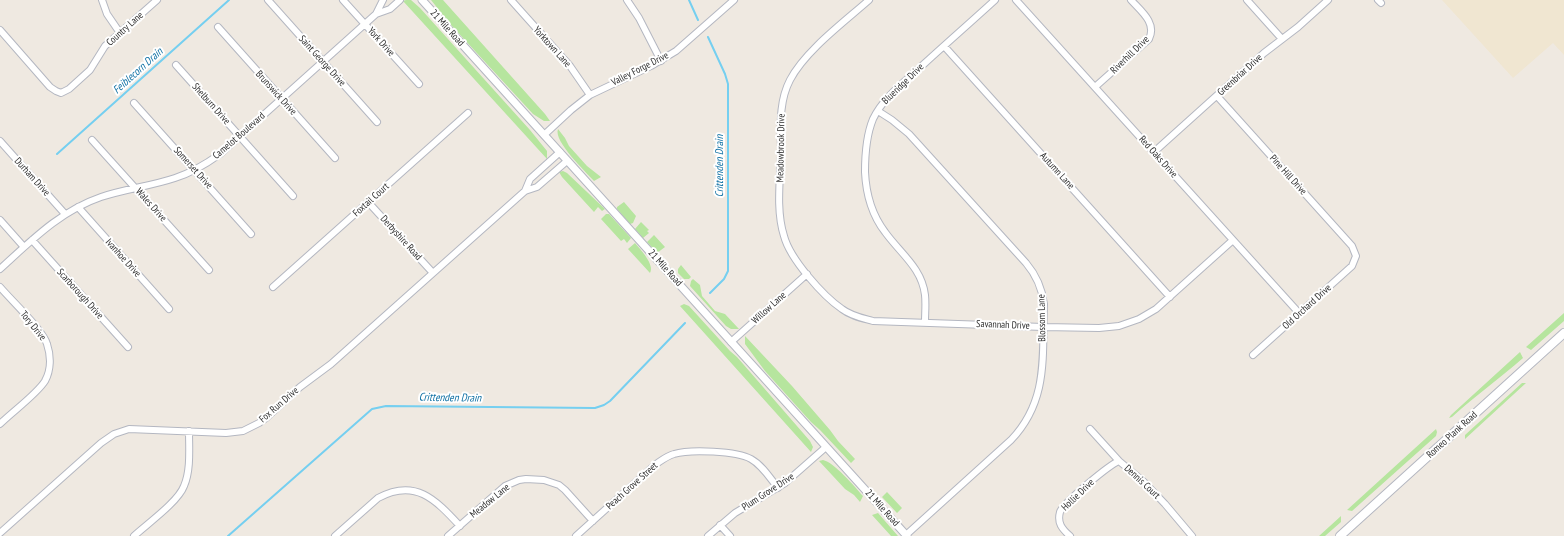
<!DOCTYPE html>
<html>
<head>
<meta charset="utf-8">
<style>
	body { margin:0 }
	canvas { display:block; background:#efe9e1 }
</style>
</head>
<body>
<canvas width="1564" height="536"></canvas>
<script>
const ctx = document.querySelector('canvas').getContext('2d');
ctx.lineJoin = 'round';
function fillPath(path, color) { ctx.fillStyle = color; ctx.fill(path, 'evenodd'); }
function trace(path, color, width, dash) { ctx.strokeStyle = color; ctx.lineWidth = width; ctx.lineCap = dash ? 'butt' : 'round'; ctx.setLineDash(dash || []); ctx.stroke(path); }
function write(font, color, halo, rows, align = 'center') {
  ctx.font = font + ' "PT Sans Narrow",sans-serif'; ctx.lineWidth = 4; ctx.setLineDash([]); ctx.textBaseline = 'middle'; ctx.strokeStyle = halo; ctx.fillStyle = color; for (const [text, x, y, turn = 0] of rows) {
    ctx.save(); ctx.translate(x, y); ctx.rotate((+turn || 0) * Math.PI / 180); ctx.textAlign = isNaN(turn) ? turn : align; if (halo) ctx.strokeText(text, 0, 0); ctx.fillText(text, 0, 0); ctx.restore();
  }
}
const education = new Path2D(`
	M 1442,0 L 1564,0 L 1564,55 L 1553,43 L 1513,78 Z`);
const green = new Path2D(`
	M 406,0 L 411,0 L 420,8 L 530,130 L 547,151 L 547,159 L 403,1 Z
	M 431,0 L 443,0 L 545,114 L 550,121 L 544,121 L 533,114 L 451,25 Z
	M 558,129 L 565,138 L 569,146 L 587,166 L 601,177 L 594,181 C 586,172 553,141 558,129 Z
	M 563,171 L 567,173 L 605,209 L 602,211 L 598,207 L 594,212 L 562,177 L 559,172 Z
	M 624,202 L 636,216 L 633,223 L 630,224 L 617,209 L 617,207 Z
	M 606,214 L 609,214 L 631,238 L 627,243 L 624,239 L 621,241 L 601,219 Z
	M 641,222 L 649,230 L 647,231 L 649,233 L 643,238 L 635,229 Z
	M 654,235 L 665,247 L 657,253 L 647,242 Z
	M 635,243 C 641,250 655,265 650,273 L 628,249 Z
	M 681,265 L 691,277 L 689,279 L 684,279 L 678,273 L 678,269 Z
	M 693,279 L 700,285 L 702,296 L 715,311 L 725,314 L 739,329 L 731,329 L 726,326 L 690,286 L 691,281 Z
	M 684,304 L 689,306 L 730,351 L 737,357 L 810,441 L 813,447 L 811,452 L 680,306 Z
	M 1564,313 L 1564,321 L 1531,350 L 1526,347 Z
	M 745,336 L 792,386 L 830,430 L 838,441 L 855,459 L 851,463 L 820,430 L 811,422 L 765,371 L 745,344 Z
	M 1520,352 L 1523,358 C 1500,378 1475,396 1452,417 L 1449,418 L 1451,415 Z
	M 1522,383 L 1526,383 L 1465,439 L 1465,435 Z
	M 1436,429 L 1437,432 L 1436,436 L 1352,511 L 1347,510 Z
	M 823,460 C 834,462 855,487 863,496 L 860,502 L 854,495 L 845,489 L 819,461 Z
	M 887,492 L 902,508 L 897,513 L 882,497 Z
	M 878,513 L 898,536 L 891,536 L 872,515 Z
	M 1341,516 L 1341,522 L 1325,536 L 1319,536 Z`);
const stream = new Path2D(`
	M 689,0 L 698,20
	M 708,37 L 725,74 L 728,84 L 728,271 L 724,279 L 710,293
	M 57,154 L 229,0
	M 228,536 L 372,409 L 386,406 L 595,408 L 604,405 L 610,401 L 685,323`);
const minor = new Path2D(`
	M 102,0 L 107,14 L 120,33
	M 268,0 L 377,122
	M 343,0 L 419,84
	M 511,0 L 570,66 L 590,95
	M 627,0 L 639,18 L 661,61
	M 869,0 C 844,22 805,51 790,80 C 778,103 781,129 781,154 C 780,181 776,211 784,236 C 790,259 823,296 842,309 C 851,316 862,318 873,321 L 1043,327 L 1099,328 L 1119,326 L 1139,319 L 1156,309 L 1233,240
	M 1016,0 L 1299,313
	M 1247,0 L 1282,39
	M 1378,0 L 1381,3
	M 376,14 L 383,0
	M 218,27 L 335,158
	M 0,30 L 50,87 L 56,91 L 61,93 L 69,89 L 90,70 L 105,46 L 157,0
	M 944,46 L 1170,297
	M 176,65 L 293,196
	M 1095,87 L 1149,39 C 1157,23 1141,11 1131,0
	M 1217,96 L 1352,246 L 1356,256 L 1352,266 L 1253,355
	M 134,103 L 251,234
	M 878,111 L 892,120 L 909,134 L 1026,263 C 1037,276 1042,288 1044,304 C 1042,356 1049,400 1011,440 L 906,535
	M 544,135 L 571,110 L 590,95 L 651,66 L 676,51 L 734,0
	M 92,140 L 209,270
	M 0,141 L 65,214
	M 1154,152 L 1264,53 L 1298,27 L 1328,0
	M 525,191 L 530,179 L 560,152
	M 368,202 L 433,273
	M 78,207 L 169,309
	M 0,220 L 24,247
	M 32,240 L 128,347
	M 0,269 C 31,241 60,211 101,197 C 125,189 151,186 175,178 C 191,173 206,164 220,154 L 376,14 L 390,9 L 400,0
	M 0,287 C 11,300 43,330 47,344 C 51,356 51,370 45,381 C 37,394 12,412 0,424
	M 273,287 L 468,113
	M 925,322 C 925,313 926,304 925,295 C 922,268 900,253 885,232 C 872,215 866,193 865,172 C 865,154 866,136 873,119 C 884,96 907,80 925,63 C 948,42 972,21 995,0
	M 731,342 L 807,274
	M 1090,429 L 1119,461 L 1144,482 L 1165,504 L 1192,536
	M 720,525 L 730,536
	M 0,533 L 101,443 L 114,434 L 129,429 L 226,433 L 243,431 L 259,423 L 266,418 L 300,387 L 331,364 L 525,191 L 537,187 L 567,161
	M 134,536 C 147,524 178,502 184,486 C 191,470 189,448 189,431
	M 335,536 L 378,498 C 415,478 435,499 460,526
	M 448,536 L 505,486 L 519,480 L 526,479 L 544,480 L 559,485 L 565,490 L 593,521
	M 576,536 L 656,464 C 662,460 667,456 674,454 C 690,449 737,451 751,459 C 762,465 770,478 778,488
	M 708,536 L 735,513 L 785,483 L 826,447
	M 1070,536 C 1062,529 1057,523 1060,512 C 1063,503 1109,465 1119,461`);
const tertiary = new Path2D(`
	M 422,0 L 907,536`);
const secondary = new Path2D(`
	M 1340,536 L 1564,333`);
const streetNames = [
	["21 Mile Road",447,28,48],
	["Country Lane",125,29,-42],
	["York Drive",381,42,48],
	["Yorktown Lane",552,47,48],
	["Riverhill Drive",1130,55,-44],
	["Saint George Drive",322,61,48],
	["Valley Forge Drive",640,69,-27],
	["Greenbriar Drive",1240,75,-42],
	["Blueridge Drive",903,84,-44],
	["Brunswick Drive",276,93,48],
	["Shelburn Drive",211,104,48],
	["Camelot Boulevard",239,136,-41],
	["Meadowbrook Drive",781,148,-89],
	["Red Oaks Drive",1158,157,48],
	["Somerset Drive",193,168,48],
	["Autumn Lane",1057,171,48],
	["Pine Hill Drive",1288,175,48],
	["Durham Drive",32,177,48],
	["Foxtail Court",371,200,-42],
	["Wales Drive",151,205,48],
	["Derbyshire Road",401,238,48],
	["Ivanhoe Drive",123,258,48],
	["21 Mile Road",665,268,48],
	["Scarborough Drive",80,294,48],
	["Old Orchard Drive",1307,307,-42],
	["Willow Lane",769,308,-42],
	["Blossom Lane",1042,318,-91],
	["Savannah Drive",1003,325,2],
	["Tory Drive",33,326,51],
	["Fox Run Drive",279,405,-41],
	["Romeo Plank Road",1452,435,-42],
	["Dennis Court",1142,482,43],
	["Peach Grove Street",632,486,-42],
	["Plum Grove Drive",768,492,-33],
	["Hollie Drive",1078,495,-44],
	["Meadow Lane",490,501,-39],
	["21 Mile Road",882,508,48]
];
const waterNames = [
	["Feiblecorn Drain",138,71,-42],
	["Crittenden Drain",720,166,-90],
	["Crittenden Drain",450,398,1]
];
fillPath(education, '#f0e6d1');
fillPath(green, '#b6e59e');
trace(stream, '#75cff0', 2);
trace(minor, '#b4b7c1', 8);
trace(tertiary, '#b4b7c1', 9);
trace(secondary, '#b4b7c1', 10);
trace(minor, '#fff', 6);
trace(tertiary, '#fff', 7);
trace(secondary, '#fff', 8);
write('10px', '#2e2e2e', '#fff', streetNames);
write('italic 11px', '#0d6fa3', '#fff', waterNames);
</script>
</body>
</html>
